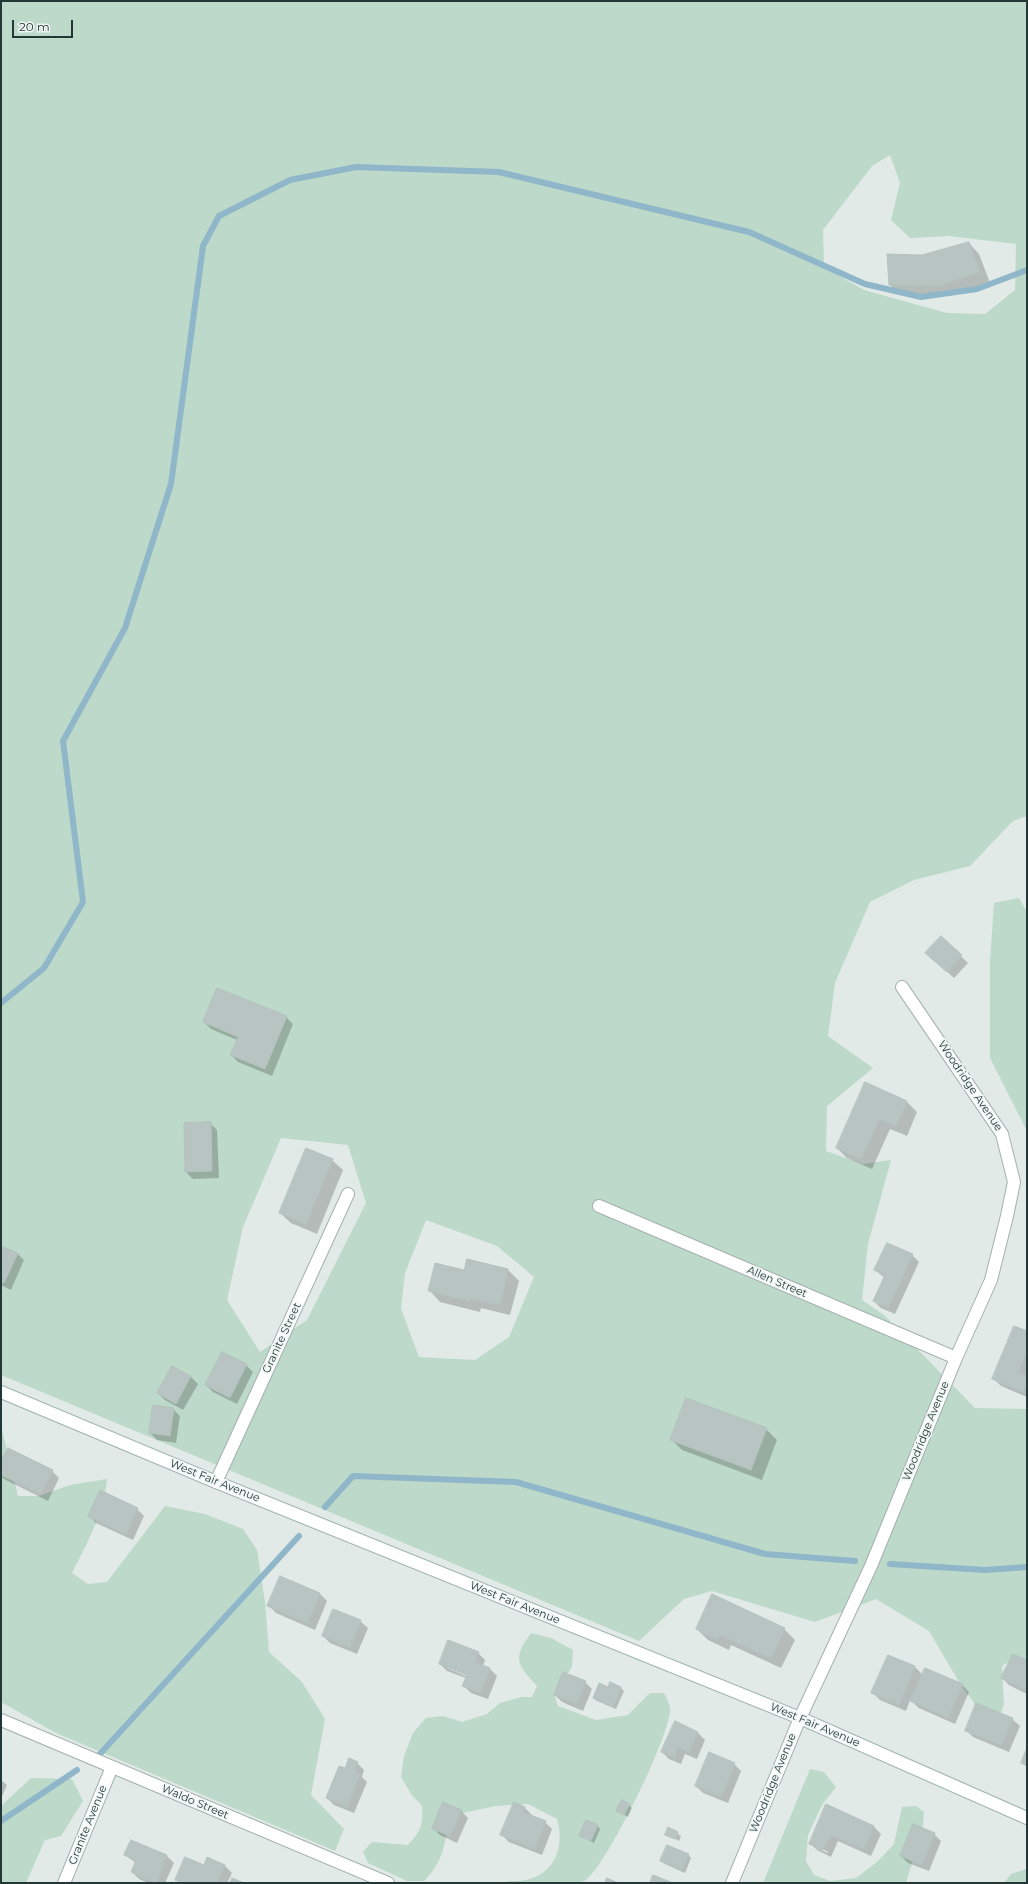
<!DOCTYPE html>
<html>
<head>
<meta charset="utf-8">
<style>
	body { margin:0 }
	#map { position:relative; width:1028px; height:1884px; overflow:hidden; background:#e1eae7; font-family:Montserrat,sans-serif }
	canvas { display:block }
	.frame { position:absolute; inset:0; border:2px solid #233836; pointer-events:none }
	.scale { position:absolute; left:12px; top:20px; width:61px; height:18px; box-sizing:border-box; border:2px solid #233836; border-top:0; padding-left:5px; font-size:12px; line-height:14px; white-space:nowrap; color:#233836; -webkit-text-stroke:3px #f1f7f5; paint-order:stroke }
</style>
</head>
<body>
<div id="map">
<canvas width="1028" height="1884"></canvas>
<div class="frame"></div>
<div class="scale">20 m</div>
</div>
<script>
const ctx = document.querySelector('canvas').getContext('2d');
ctx.lineJoin = 'round';
function fillPath(path, color) { ctx.fillStyle = color; ctx.fill(path, 'evenodd'); }
function trace(path, color, width, dash) { ctx.strokeStyle = color; ctx.lineWidth = width; ctx.lineCap = dash ? 'butt' : 'round'; ctx.setLineDash(dash || []); ctx.stroke(path); }
function write(font, color, halo, rows, align = 'center') {
  ctx.font = font + ' Montserrat,sans-serif'; ctx.lineWidth = 3.5; ctx.setLineDash([]); ctx.textBaseline = 'middle'; ctx.strokeStyle = halo; ctx.fillStyle = color; for (const [text, x, y, turn = 0] of rows) {
    ctx.save(); ctx.translate(x, y); ctx.rotate((+turn || 0) * Math.PI / 180); ctx.textAlign = isNaN(turn) ? turn : align; if (halo) ctx.strokeText(text, 0, 0); ctx.fillText(text, 0, 0); ctx.restore();
  }
}
const green = new Path2D(`
	M 1,1 L 1027,1 L 1027,816 L 1013,821 L 970,866 L 914,880 L 870,902 L 835,983 L 828,1036 L 873,1068 L 827,1106 L 826,1151 L 863,1164 L 891,1160 L 868,1244 L 862,1300 L 884,1315 L 975,1408 L 1027,1409 L 1027,1665 L 1013,1659 L 1002,1666 L 1004,1704 L 1001,1713 L 986,1712 L 975,1704 L 962,1687 L 929,1631 L 876,1599 L 815,1622 L 712,1591 L 684,1599 L 639,1641 L 1,1375 ZM 890,155 L 900,183 L 891,220 L 910,238 L 949,236 L 1016,244 L 1015,290 L 985,314 L 947,313 L 864,290 L 824,267 L 823,230 L 872,166 ZM 281,1138 L 348,1145 L 366,1203 L 307,1320 L 260,1352 L 227,1300 L 243,1227 ZM 426,1220 L 497,1246 L 534,1277 L 509,1337 L 475,1360 L 419,1357 L 401,1309 L 405,1273 Z
	M 1019,898 L 1027,912 L 1027,1131 L 990,1058 L 990,962 L 994,903 Z
	M 1,1426 L 18,1496 L 39,1496 L 70,1485 L 107,1479 C 104,1513 87,1543 72,1573 L 88,1584 L 107,1582 L 165,1506 L 205,1514 L 243,1529 L 257,1550 L 265,1602 L 269,1652 L 302,1682 L 325,1719 L 311,1795 L 344,1829 L 335,1851 L 56,1733 L 1,1702 Z
	M 531,1633 L 551,1638 L 573,1650 L 572,1666 L 555,1697 L 558,1706 L 596,1720 L 628,1715 L 650,1693 L 664,1693 C 666,1697 669,1703 670,1707 C 673,1731 607,1864 587,1879 C 585,1881 581,1882 579,1883 L 501,1883 C 509,1880 517,1882 526,1880 C 555,1874 565,1846 557,1819 L 528,1804 L 495,1806 L 454,1815 C 447,1824 447,1831 445,1842 C 442,1857 435,1870 424,1881 L 407,1881 L 368,1863 L 363,1852 L 372,1842 L 408,1845 C 421,1831 423,1825 422,1806 L 411,1794 L 401,1777 L 404,1756 L 413,1733 L 426,1718 L 443,1716 L 462,1722 L 487,1714 L 500,1703 L 521,1697 L 532,1697 L 537,1686 C 517,1664 512,1659 531,1633 Z
	M 810,1769 L 824,1772 L 836,1787 L 822,1805 L 808,1835 L 806,1861 L 814,1875 L 830,1881 L 856,1878 L 877,1862 L 894,1844 L 902,1807 L 916,1806 L 924,1812 L 923,1827 L 906,1883 L 763,1883 Z
	M 31,1778 L 72,1779 L 83,1801 L 61,1836 L 45,1840 L 26,1883 L 1,1883 L 1,1806 Z
	M 1026,1869 L 1027,1883 L 1004,1883 L 1011,1874 Z`);
const shadow = new Path2D(`
	M 969,243 L 979,254 L 990,283 L 949,296 L 901,295 L 890,285 L 922,256 Z
	M 941,937 L 968,963 L 954,978 L 934,959 Z
	M 286,1017 L 293,1024 L 272,1076 L 238,1062 L 231,1055 L 237,1040 L 211,1029 L 204,1022 Z
	M 865,1083 L 907,1102 L 917,1112 L 907,1136 L 890,1129 L 872,1169 L 847,1158 L 837,1148 Z
	M 210,1123 L 217,1130 L 219,1178 L 193,1179 L 186,1172 L 185,1124 Z
	M 332,1160 L 343,1170 L 317,1234 L 291,1223 L 280,1213 Z
	M 1,1247 L 17,1253 L 24,1260 L 11,1290 L 1,1285 Z
	M 912,1255 L 919,1262 L 895,1314 L 881,1308 L 874,1301 L 885,1278 L 875,1270 Z
	M 468,1260 L 508,1270 L 519,1281 L 510,1315 L 481,1308 L 480,1312 L 440,1302 L 430,1291 L 465,1272 Z
	M 1027,1333 L 1026,1377 L 1027,1397 L 1001,1386 L 994,1379 Z
	M 246,1365 L 253,1372 L 237,1404 L 213,1392 L 206,1385 Z
	M 172,1367 L 191,1377 L 198,1384 L 183,1410 L 165,1400 L 158,1393 Z
	M 173,1409 L 180,1416 L 176,1443 L 157,1440 L 150,1433 Z
	M 766,1429 L 777,1440 L 762,1480 L 682,1450 L 672,1440 Z
	M 1,1464 L 52,1471 L 59,1478 L 48,1501 L 4,1479 L 1,1476 Z
	M 137,1509 L 144,1516 L 133,1540 L 96,1523 L 89,1516 Z
	M 280,1577 L 320,1594 L 327,1601 L 315,1630 L 276,1613 L 269,1606 Z
	M 360,1621 L 368,1628 L 357,1654 L 330,1643 L 323,1636 Z
	M 697,1629 L 784,1629 L 795,1640 L 781,1668 L 731,1645 L 729,1650 L 708,1640 Z
	M 478,1653 L 485,1660 L 483,1666 L 490,1669 L 497,1676 L 488,1699 L 471,1693 L 464,1686 L 466,1678 L 447,1671 L 440,1664 ZM 447,1666 L 472,1676 L 471,1678 L 447,1668 Z
	M 1013,1655 L 1027,1661 L 1027,1694 L 1009,1685 L 1002,1678 Z
	M 889,1656 L 915,1667 L 923,1675 L 962,1685 L 969,1692 L 955,1724 L 919,1708 L 910,1700 L 906,1711 L 880,1700 L 873,1693 Z
	M 585,1682 L 592,1689 L 583,1711 L 562,1702 L 555,1695 Z
	M 620,1687 L 624,1691 L 616,1709 L 597,1701 L 594,1698 L 608,1688 Z
	M 976,1705 L 1012,1719 L 1020,1726 L 1009,1752 L 973,1737 L 966,1730 Z
	M 675,1723 L 698,1733 L 705,1740 L 697,1759 L 685,1754 L 681,1764 L 669,1759 L 662,1752 Z
	M 357,1763 L 364,1770 L 362,1777 L 367,1782 L 354,1813 L 334,1805 L 327,1798 L 346,1769 Z
	M 734,1764 L 741,1771 L 728,1803 L 703,1793 L 696,1786 Z
	M 1,1780 L 7,1785 L 1,1799 Z
	M 514,1803 L 525,1808 L 532,1815 L 531,1816 L 545,1822 L 552,1829 L 542,1855 L 509,1842 L 502,1835 Z
	M 629,1805 L 632,1808 L 628,1817 L 618,1811 Z
	M 827,1805 L 874,1827 L 881,1834 L 871,1856 L 838,1841 L 831,1857 L 817,1850 L 810,1843 ZM 817,1846 L 828,1852 L 828,1853 L 817,1848 Z
	M 461,1811 L 468,1818 L 457,1843 L 440,1835 L 433,1828 Z
	M 597,1825 L 600,1829 L 594,1843 L 581,1836 Z
	M 669,1829 L 681,1836 L 679,1841 L 666,1834 Z
	M 934,1834 L 941,1841 L 929,1871 L 908,1863 L 901,1856 Z
	M 131,1841 L 167,1856 L 174,1863 L 165,1883 L 148,1883 L 139,1879 L 132,1872 L 136,1863 L 125,1855 Z
	M 688,1855 L 691,1858 L 685,1873 L 665,1864 L 662,1860 Z
	M 208,1859 L 225,1866 L 232,1873 L 227,1883 L 180,1883 L 176,1879 L 204,1867 Z`);
const stream = new Path2D(`
	M 1,1003 L 44,968 L 83,902 L 63,741 L 125,628 L 171,484 L 203,246 L 219,216 L 290,180 L 356,167 L 499,172 L 749,232 L 865,284 L 921,297 L 977,289 L 1027,270
	M 325,1507 L 353,1476 L 516,1482 L 765,1554 L 855,1561
	M 890,1564 L 985,1570 L 1027,1567
	M 99,1755 L 299,1536
	M 1,1821 L 77,1770`);
const building = new Path2D(`
	M 969,242 L 980,272 L 938,286 L 889,285 L 887,254 L 922,255 Z
	M 941,936 L 962,955 L 947,972 L 925,953 Z
	M 217,988 L 287,1016 L 265,1069 L 230,1055 L 238,1037 L 203,1022 Z
	M 865,1082 L 907,1101 L 896,1126 L 879,1119 L 861,1159 L 836,1148 Z
	M 211,1122 L 212,1171 L 185,1172 L 184,1123 Z
	M 306,1148 L 333,1159 L 306,1224 L 279,1213 Z
	M 887,1243 L 913,1254 L 888,1308 L 873,1301 L 885,1275 L 874,1270 Z
	M 1,1246 L 18,1253 L 4,1283 L 1,1282 Z
	M 467,1259 L 508,1269 L 500,1305 L 470,1298 L 469,1301 L 428,1291 L 435,1263 L 464,1270 Z
	M 1014,1326 L 1027,1331 L 1027,1350 L 1018,1373 L 1027,1376 L 1027,1382 L 1023,1392 L 992,1379 Z
	M 222,1352 L 247,1364 L 230,1398 L 205,1385 Z
	M 172,1366 L 191,1376 L 176,1404 L 157,1393 Z
	M 686,1398 L 767,1428 L 751,1470 L 670,1440 Z
	M 153,1405 L 174,1408 L 170,1436 L 149,1433 Z
	M 8,1448 L 53,1470 L 41,1494 L 1,1475 L 1,1461 Z
	M 100,1490 L 138,1508 L 126,1534 L 88,1517 Z
	M 280,1576 L 320,1593 L 308,1623 L 267,1606 Z
	M 712,1594 L 785,1628 L 771,1658 L 720,1635 L 718,1640 L 696,1629 Z
	M 333,1609 L 361,1620 L 350,1648 L 322,1636 Z
	M 448,1640 L 479,1652 L 475,1662 L 490,1668 L 480,1693 L 462,1686 L 467,1675 L 439,1664 Z
	M 1013,1654 L 1027,1660 L 1026,1690 L 1001,1678 Z
	M 888,1655 L 915,1666 L 899,1705 L 871,1693 Z
	M 925,1668 L 963,1684 L 948,1718 L 910,1701 Z
	M 563,1672 L 586,1681 L 576,1704 L 554,1695 Z
	M 610,1682 L 621,1687 L 613,1707 L 593,1698 L 599,1683 L 608,1687 Z
	M 976,1703 L 1013,1718 L 1002,1745 L 965,1731 Z
	M 675,1721 L 698,1732 L 689,1752 L 678,1747 L 674,1758 L 661,1752 Z
	M 1027,1748 L 1027,1766 L 1021,1763 Z
	M 709,1752 L 735,1763 L 721,1797 L 695,1786 Z
	M 349,1758 L 358,1762 L 354,1772 L 360,1774 L 347,1807 L 326,1798 L 339,1766 L 345,1768 Z
	M 622,1800 L 630,1804 L 624,1815 L 616,1811 Z
	M 443,1802 L 462,1810 L 450,1836 L 432,1829 Z
	M 514,1802 L 525,1807 L 523,1812 L 546,1821 L 534,1849 L 500,1835 Z
	M 826,1804 L 874,1826 L 864,1849 L 831,1835 L 823,1850 L 809,1844 Z
	M 586,1820 L 598,1825 L 591,1841 L 579,1836 Z
	M 913,1824 L 935,1833 L 922,1865 L 900,1856 Z
	M 668,1827 L 678,1832 L 675,1839 L 665,1835 Z
	M 131,1840 L 167,1855 L 156,1883 L 131,1872 L 136,1860 L 124,1855 Z
	M 667,1845 L 689,1854 L 682,1870 L 660,1861 Z
	M 185,1857 L 204,1865 L 207,1857 L 225,1865 L 217,1883 L 182,1883 L 175,1880 Z
	M 653,1875 L 673,1883 L 650,1883 Z
	M 232,1878 L 244,1883 L 230,1883 Z
	M 607,1878 L 618,1883 L 605,1883 Z`);
const street = new Path2D(`
	M 599,1206 L 956,1358
	M 216,1482 L 348,1194
	M 1,1720 L 388,1883
	M 64,1883 L 112,1767
	M 732,1883 L 800,1718 L 871,1566 L 956,1358 L 991,1280 L 1007,1216 L 1014,1182 L 1002,1134 L 902,987`);
const secondary = new Path2D(`
	M 1,1392 L 216,1482 L 800,1718 L 1027,1818`);
const streetNames = [
	["Woodridge Avenue",970,1086,56],
	["Allen Street",777,1282,23],
	["Granite Street",282,1338,-65],
	["Woodridge Avenue",926,1431,-68],
	["West Fair Avenue",215,1481,22],
	["West Fair Avenue",515,1603,22],
	["West Fair Avenue",815,1725,23],
	["Woodridge Avenue",773,1783,-68],
	["Waldo Street",195,1802,23],
	["Granite Avenue",88,1825,-68]
];
fillPath(green, '#bcd9c9');
fillPath(shadow, '#0003');
trace(stream, '#8fb6c9', 6);
fillPath(building, '#b7c4c1');
trace(building, '#b4c3bf', 1);
trace(street, '#a4b1ae', 14);
trace(secondary, '#a1b4b1', 14);
trace(street, '#fff', 12);
trace(secondary, '#fff', 12);
write('11px', '#233836', '#f1f7f5', streetNames);
</script>
</body>
</html>
